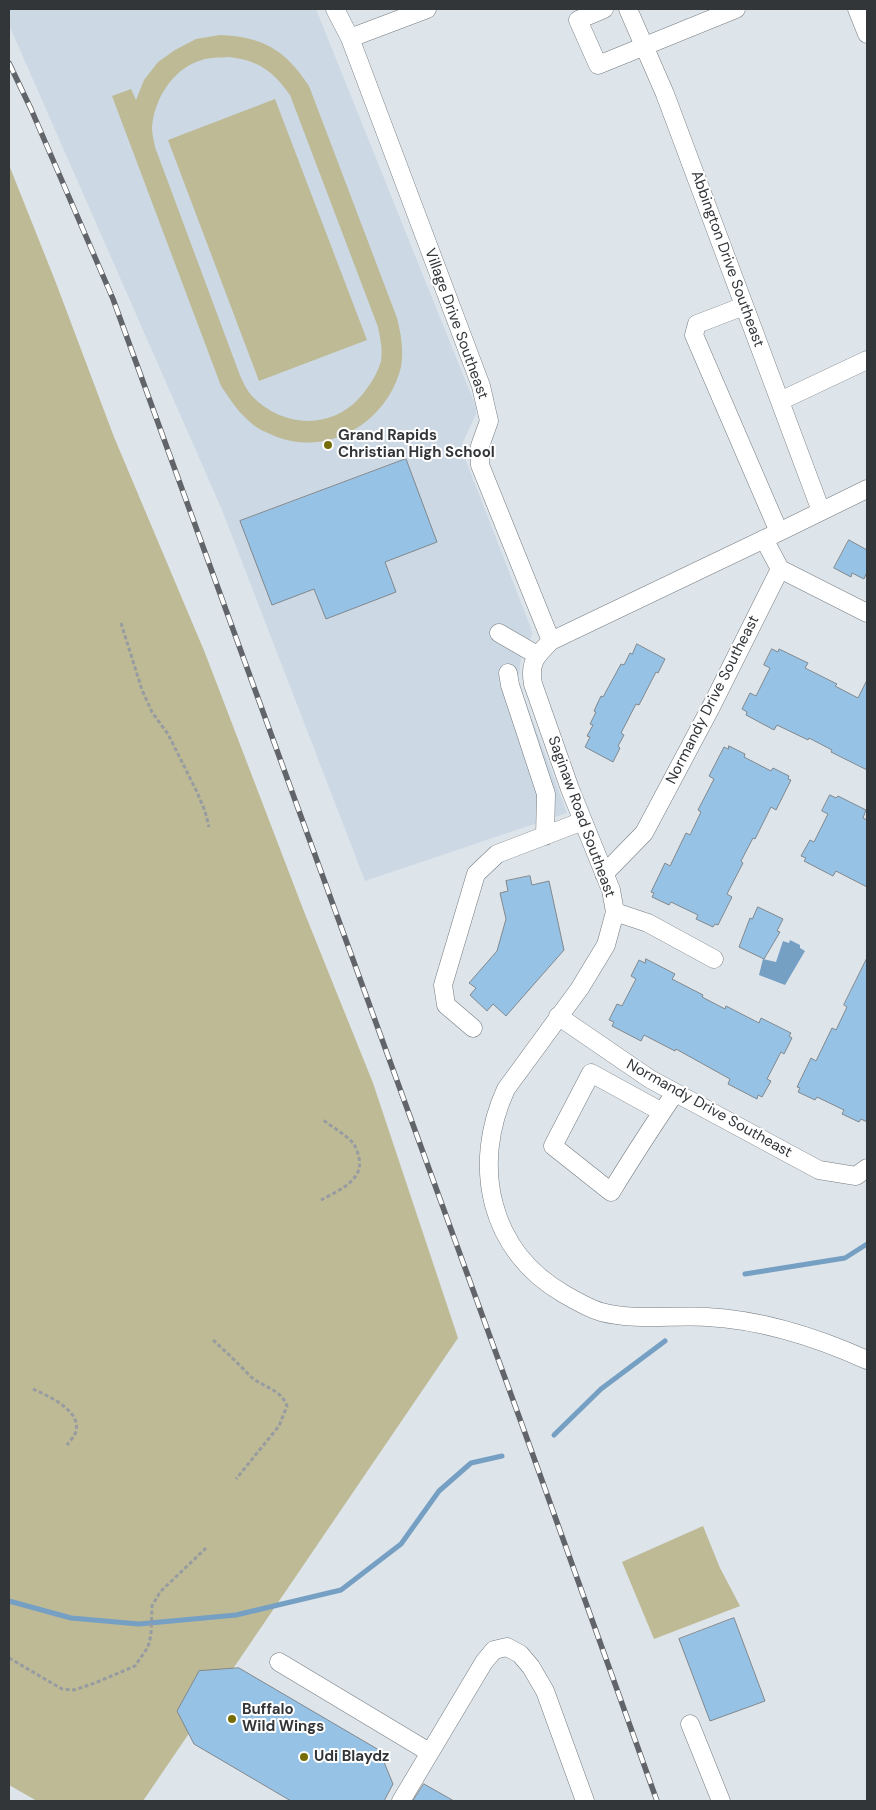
<!DOCTYPE html>
<html>
<head>
<meta charset="utf-8">
<style>
	body { margin:0 }
	#map { position:relative; width:876px; height:1810px; overflow:hidden; background:#dde4ea; font-family:"DM Sans",sans-serif }
	canvas { display:block }
	.frame { position:absolute; inset:0; border:10px solid #333639; pointer-events:none }
</style>
</head>
<body>
<div id="map">
<canvas width="876" height="1810"></canvas>
<div class="frame"></div>
</div>
<script>
const ctx = document.querySelector('canvas').getContext('2d');
ctx.lineJoin = 'round';
function fillPath(path, color) { ctx.fillStyle = color; ctx.fill(path, 'evenodd'); }
function trace(path, color, width, dash) { ctx.strokeStyle = color; ctx.lineWidth = width; ctx.lineCap = dash ? 'butt' : 'round'; ctx.setLineDash(dash || []); ctx.stroke(path); }
function write(font, color, halo, rows, align = 'center') {
  ctx.font = font + ' "DM Sans",sans-serif'; ctx.lineWidth = 4; ctx.setLineDash([]); ctx.textBaseline = 'middle'; ctx.strokeStyle = halo; ctx.fillStyle = color; for (const [text, x, y, turn = 0] of rows) {
    ctx.save(); ctx.translate(x, y); ctx.rotate((+turn || 0) * Math.PI / 180); ctx.textAlign = isNaN(turn) ? turn : align; if (halo) ctx.strokeText(text, 0, 0); ctx.fillText(text, 0, 0); ctx.restore();
  }
}
const built = new Path2D(`
	M 9,9 L 316,9 L 476,407 L 476,414 L 463,442 L 463,453 L 531,628 L 532,635 L 521,658 L 518,681 L 567,813 L 365,881 L 222,510 L 9,25 Z`);
const green = new Path2D(`
	M 220,35 C 264,37 285,50 309,86 L 397,318 C 401,334 404,351 401,367 C 388,421 330,457 277,437 C 268,433 257,429 250,422 C 238,412 230,399 221,386 L 112,96 L 131,89 L 136,100 L 144,80 L 158,62 L 175,50 L 196,39 ZM 229,57 C 259,61 272,70 290,95 L 378,327 C 380,338 383,349 381,361 C 378,372 372,382 365,391 C 337,430 284,430 252,396 C 244,387 239,373 235,362 L 155,147 C 154,141 152,134 152,128 C 154,99 173,68 202,60 C 210,57 220,58 229,57 Z
	M 275,99 L 367,340 L 259,381 L 168,140 Z
	M 9,165 L 56,283 L 114,437 L 205,653 L 303,909 L 373,1083 L 458,1338 L 143,1801 L 37,1801 L 9,1785 Z
	M 703,1526 L 720,1568 L 740,1606 L 654,1639 L 622,1562 Z`);
const water = new Path2D(`
	M 790,940 L 800,945 L 800,948 L 805,951 L 785,985 L 759,975 L 763,959 L 776,962 L 783,941 L 789,943 Z`);
const stream = new Path2D(`
	M 745,1274 L 845,1258 L 867,1244
	M 554,1435 L 601,1389 L 665,1341
	M 9,1601 L 71,1618 L 139,1624 L 236,1615 L 341,1590 L 401,1544 L 439,1491 L 471,1463 L 502,1456`);
const building = new Path2D(`
	M 406,459 L 437,542 L 385,562 L 396,592 L 326,619 L 314,589 L 272,605 L 240,521 Z
	M 849,540 L 867,550 L 867,572 L 864,579 L 852,573 L 851,577 L 834,568 Z
	M 637,644 L 665,659 L 658,673 L 656,672 L 639,705 L 636,704 L 621,733 L 624,735 L 618,746 L 620,748 L 613,762 L 585,747 L 590,737 L 587,736 L 593,725 L 590,724 L 596,712 L 594,711 L 601,696 L 603,697 L 621,664 L 624,665 L 630,653 L 632,654 Z
	M 772,649 L 778,652 L 779,649 L 808,663 L 805,668 L 837,684 L 835,686 L 858,698 L 867,680 L 867,770 L 831,752 L 832,750 L 809,738 L 808,740 L 777,725 L 774,730 L 746,715 L 747,712 L 742,709 L 750,693 L 756,696 L 770,668 L 764,665 Z
	M 729,746 L 745,754 L 744,757 L 771,771 L 773,768 L 789,776 L 788,779 L 791,780 L 776,810 L 771,807 L 755,839 L 753,838 L 741,861 L 743,863 L 727,894 L 732,897 L 718,925 L 715,924 L 713,927 L 696,919 L 698,915 L 671,902 L 669,905 L 652,897 L 654,893 L 651,892 L 665,863 L 670,866 L 686,833 L 690,835 L 701,812 L 698,810 L 714,779 L 709,776 L 724,747 L 728,749 Z
	M 830,795 L 836,798 L 838,796 L 866,810 L 863,818 L 867,820 L 867,887 L 836,871 L 833,876 L 804,861 L 806,858 L 801,856 L 810,840 L 814,842 L 828,814 L 822,811 Z
	M 530,876 L 532,885 L 549,881 L 564,950 L 506,1016 L 493,1004 L 487,1011 L 470,995 L 476,988 L 469,983 L 497,951 L 506,919 L 500,893 L 508,891 L 506,881 Z
	M 758,907 L 783,919 L 777,931 L 780,932 L 764,959 L 739,947 L 750,918 L 752,919 Z
	M 867,958 L 867,1122 L 861,1119 L 859,1122 L 842,1114 L 844,1110 L 817,1097 L 815,1100 L 798,1092 L 800,1088 L 797,1087 L 811,1058 L 816,1061 L 832,1028 L 836,1030 L 847,1007 L 844,1005 Z
	M 646,959 L 675,974 L 672,979 L 703,995 L 702,997 L 725,1009 L 726,1006 L 759,1023 L 761,1018 L 791,1033 L 789,1036 L 792,1038 L 784,1054 L 781,1052 L 767,1079 L 771,1081 L 762,1097 L 758,1095 L 757,1099 L 728,1084 L 730,1079 L 676,1049 L 675,1051 L 644,1035 L 641,1041 L 612,1026 L 614,1022 L 609,1020 L 617,1004 L 622,1006 L 636,979 L 631,976 L 639,960 L 645,963 Z
	M 734,1618 L 765,1701 L 710,1721 L 679,1639 Z
	M 239,1668 L 379,1750 L 393,1784 L 384,1801 L 291,1801 L 194,1744 L 177,1711 L 199,1671 Z
	M 424,1784 L 454,1801 L 413,1801 Z`);
const path = new Path2D(`
	M 121,623 L 142,690 L 152,712 L 168,734 L 197,792 L 205,811 L 209,827
	M 321,1200 C 337,1191 364,1181 359,1158 C 358,1153 356,1147 353,1143 C 345,1134 332,1127 322,1119
	M 213,1340 C 225,1351 237,1362 248,1374 C 260,1387 281,1388 287,1406 L 279,1426 L 236,1479
	M 33,1389 C 48,1396 81,1410 76,1431 C 75,1436 70,1441 67,1445
	M 9,1658 L 62,1689 L 74,1690 L 95,1683 L 135,1666 L 148,1647 L 151,1635 L 152,1606 L 160,1592 L 206,1548`);
const minor = new Path2D(`
	M 335,9 L 350,38 L 481,386 L 489,421 L 480,446 L 480,465 L 551,641
	M 604,9 L 578,20 L 598,65 L 736,9
	M 628,9 L 665,94 L 821,511
	M 857,9 L 867,34
	M 350,38 L 427,9
	M 744,306 L 697,324 L 694,335 L 779,532
	M 780,401 L 867,360
	M 867,489 L 779,532 L 551,641 C 536,656 529,662 533,684 L 570,789 L 611,890 L 615,912 L 606,945 L 580,988 L 506,1089 C 471,1165 489,1251 564,1294 C 576,1301 588,1308 601,1312 C 636,1321 672,1315 707,1317 C 764,1320 816,1337 867,1360
	M 780,569 L 867,613
	M 499,633 L 537,655
	M 508,673 L 510,685 L 546,794 L 545,836
	M 604,874 L 644,833 L 711,707 L 780,569 L 764,539
	M 615,912 L 648,923 L 714,959
	M 558,1016 L 650,1079 L 819,1170 L 856,1176 L 867,1168
	M 473,1028 L 446,1005 L 443,985 L 476,874 L 497,854 L 583,821
	M 662,1112 L 591,1073 L 553,1146 L 611,1192 C 632,1158 653,1125 675,1093
	M 279,1662 L 429,1752
	M 690,1724 L 721,1801
	M 401,1801 L 484,1662 L 494,1650 L 507,1647 L 520,1654 L 531,1667 L 545,1691 L 585,1801`);
const rail = new Path2D(`
	M 9,63 L 31,109 L 113,299 L 525,1433 L 657,1801`);
const markers = [
	[328,445,5,"#776d08"],
	[232,1719,5,"#776d08"],
	[304,1757,5,"#776d08"]
];
const streetNames = [
	["Abbington Drive Southeast",727,259,70],
	["Village Drive Southeast",456,324,70],
	["Normandy Drive Southeast",713,700,-63],
	["Saginaw Road Southeast",581,817,70],
	["Normandy Drive Southeast",709,1109,29]
];
const poiNames = [
	["Grand Rapids",338,436],
	["Christian High School",338,453],
	["Buffalo",242,1710],
	["Wild Wings",242,1727],
	["Udi Blaydz",314,1757]
];
fillPath(built, '#ccd9e5');
fillPath(green, '#beba95');
fillPath(water, '#759fc3');
trace(stream, '#759fc3', 5);
fillPath(building, '#96c2e6');
trace(building, '#81888d', 1);
trace(minor, '#757c81', 19);
trace(path, '#979ca1', 3, [4, 2.5]);
trace(minor, '#fff', 18);
trace(rail, '#616569', 5.5);
trace(rail, '#fff', 4, [11]);
for (const [x, y, r, color] of markers) { const dot = new Path2D(); dot.arc(x, y, r, 0, 2 * Math.PI); ctx.fillStyle = color; ctx.fill(dot); trace(dot, '#fff', 2); }
write('15px', '#333639', '#fff', streetNames);
write('bold 15px', '#333639', '#fff', poiNames, 'left');
</script>
</body>
</html>
